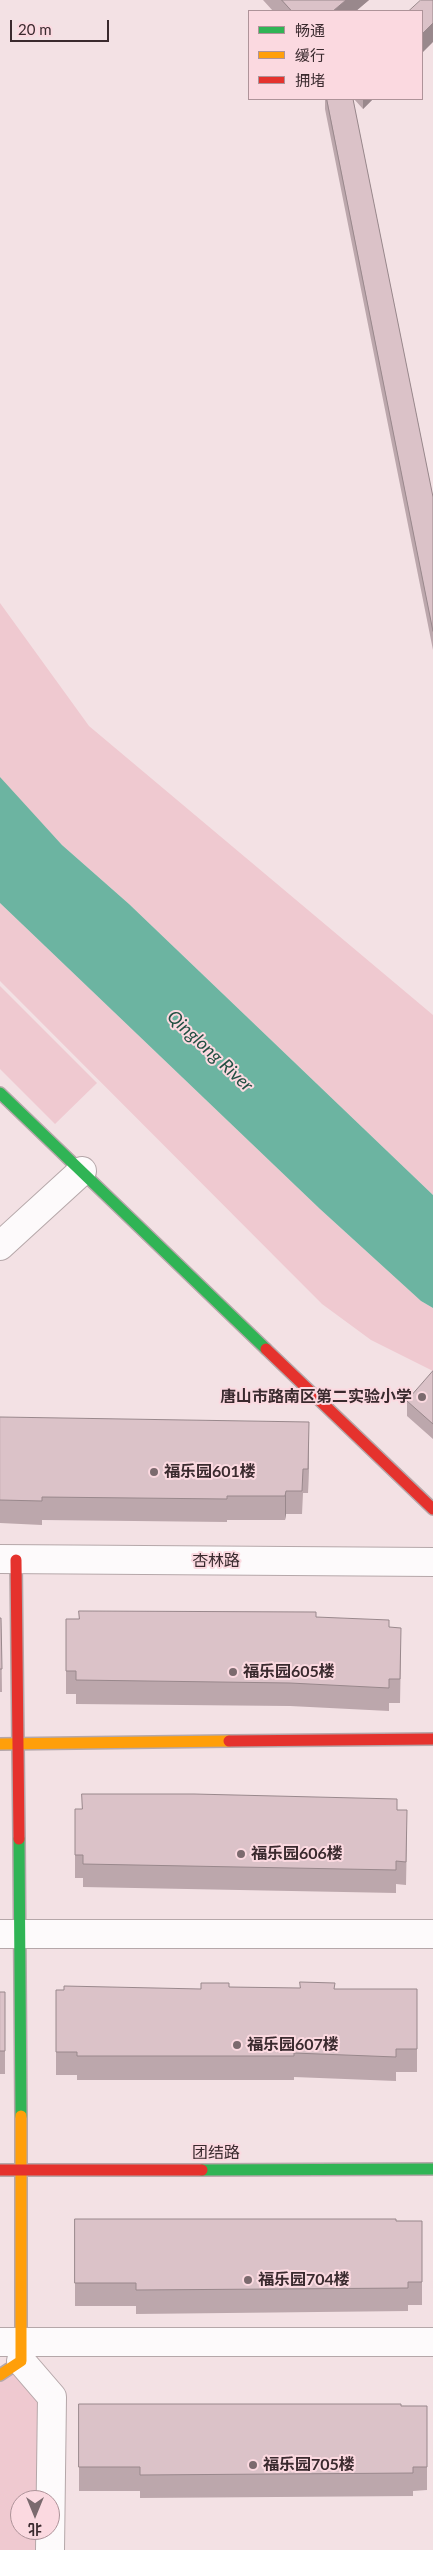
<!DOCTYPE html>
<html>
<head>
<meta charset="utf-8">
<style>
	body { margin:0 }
	#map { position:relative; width:433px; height:2550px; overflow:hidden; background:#f3e1e4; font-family:Lato,"Noto Sans SC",sans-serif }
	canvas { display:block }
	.legend { position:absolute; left:248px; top:10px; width:175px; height:90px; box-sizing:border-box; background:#fbd9e0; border:1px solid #ae9399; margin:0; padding:6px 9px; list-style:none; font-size:15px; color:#3a2a2e }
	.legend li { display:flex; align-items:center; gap:10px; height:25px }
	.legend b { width:25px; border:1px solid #ae9399 }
	.north { position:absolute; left:10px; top:2490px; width:50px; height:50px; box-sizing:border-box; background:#fbd9e0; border:1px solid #ae9399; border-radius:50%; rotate:180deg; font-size:14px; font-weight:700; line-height:20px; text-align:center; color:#3a2a2e }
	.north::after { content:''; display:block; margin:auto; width:18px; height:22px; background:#7b6a6e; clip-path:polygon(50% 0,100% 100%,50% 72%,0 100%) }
	.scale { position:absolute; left:10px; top:20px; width:99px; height:22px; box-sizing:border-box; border:2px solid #3a2a2e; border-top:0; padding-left:6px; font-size:15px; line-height:18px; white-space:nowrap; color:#3a2a2e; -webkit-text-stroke:4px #fbd9e0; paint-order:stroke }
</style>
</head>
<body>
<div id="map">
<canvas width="433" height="2550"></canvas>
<ul class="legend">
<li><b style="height:6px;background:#30b455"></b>畅通</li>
<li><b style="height:6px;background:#ff9f0a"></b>缓行</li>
<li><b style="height:6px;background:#e5322d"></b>拥堵</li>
</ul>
<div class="north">北</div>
<div class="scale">20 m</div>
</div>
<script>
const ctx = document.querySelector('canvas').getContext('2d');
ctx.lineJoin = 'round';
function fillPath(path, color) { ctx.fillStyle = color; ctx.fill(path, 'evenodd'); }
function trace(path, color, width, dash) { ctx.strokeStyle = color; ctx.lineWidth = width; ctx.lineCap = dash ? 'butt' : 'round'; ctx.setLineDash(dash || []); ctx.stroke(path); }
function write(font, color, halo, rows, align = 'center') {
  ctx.font = font + ' Lato,"Noto Sans SC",sans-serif'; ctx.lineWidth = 4; ctx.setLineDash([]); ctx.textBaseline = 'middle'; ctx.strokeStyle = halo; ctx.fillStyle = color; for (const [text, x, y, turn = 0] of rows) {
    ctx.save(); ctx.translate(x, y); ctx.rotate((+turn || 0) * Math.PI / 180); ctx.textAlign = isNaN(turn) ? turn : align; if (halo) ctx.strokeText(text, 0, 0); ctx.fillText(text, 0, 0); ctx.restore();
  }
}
const green = new Path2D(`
	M 0,603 L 89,726 L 433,1015 L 433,1195 L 129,904 L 62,845 L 4,783 L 0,777 Z
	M 0,903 L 320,1209 L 421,1301 L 433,1308 L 433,1371 L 371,1340 L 322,1304 L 0,981 Z
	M 0,986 L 97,1083 L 55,1124 L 0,1069 Z
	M 20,2365 L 49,2399 L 48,2500 L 20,2500 L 20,2530 L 48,2530 L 48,2550 L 0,2550 L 0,2379 Z`);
const water = new Path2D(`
	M 0,777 L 62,845 L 129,904 L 433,1195 L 433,1308 L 421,1301 L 320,1209 L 0,903 Z`);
const street = new Path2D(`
	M 0,1246 L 82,1171
	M 0,1559 L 433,1562
	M 0,1934 L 433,1934
	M 0,2342 L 433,2342
	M 21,2361 L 52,2397 L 50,2550`);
const fast = new Path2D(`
	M 0,1093 L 266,1349
	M 19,1839 L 21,2116
	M 202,2170 L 433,2169`);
const slow = new Path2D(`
	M 0,1744 L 229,1741
	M 0,2375 L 21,2361 L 21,2116`);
const jam = new Path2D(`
	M 266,1349 L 433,1509
	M 16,1560 L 19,1839
	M 229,1741 L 433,1739
	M 0,2170 L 202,2170`);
const wall = new Path2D(`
	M 263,0 L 369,0 L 356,11 L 273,11 Z
	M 325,99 L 353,99 L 433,497 L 433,650 L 325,109 Z
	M 354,99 L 373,99 L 363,109 Z
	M 433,1371 L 433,1439 L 407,1416 L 407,1401 Z
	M 0,1417 L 309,1445 L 308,1493 L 303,1493 L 302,1514 L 286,1514 L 285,1520 L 227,1520 L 227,1522 L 42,1520 L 42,1525 L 0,1523 Z
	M 316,1617 L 389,1627 L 401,1651 L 400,1703 L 389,1703 L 389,1711 L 290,1706 L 76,1704 L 76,1694 L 66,1694 L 66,1619 Z
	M 0,1618 L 1,1618 L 2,1692 L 0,1692 Z
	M 75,1809 L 397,1810 L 407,1833 L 406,1885 L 396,1884 L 396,1893 L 83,1887 L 83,1878 L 75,1878 Z
	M 229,1987 L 335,1989 L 417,1989 L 417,2072 L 396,2072 L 396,2081 L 294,2077 L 294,2080 L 77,2080 L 77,2075 L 56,2075 L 56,1990 L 201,1989 Z
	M 0,1992 L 5,1992 L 5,2074 L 0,2074 Z
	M 75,2219 L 422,2221 L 422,2305 L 408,2305 L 408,2311 L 136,2314 L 136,2306 L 75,2306 Z
	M 79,2404 L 427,2406 L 427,2490 L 413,2491 L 413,2496 L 140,2498 L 140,2491 L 79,2491 Z`);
const shadedWall = new Path2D(`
	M 346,0 L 369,0 L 356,11 L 333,11 Z
	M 433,23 L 433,42 L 422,53 L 422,34 Z
	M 363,99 L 373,99 L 363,109 Z
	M 309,1422 L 309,1445 L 308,1493 L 308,1469 Z
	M 286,1491 L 286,1514 L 285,1520 L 285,1496 Z`);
const building = new Path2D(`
	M 282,0 L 346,0 L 333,11 L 292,11 Z
	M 421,0 L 433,0 L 433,23 L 422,34 L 422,11 L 409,11 Z
	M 327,99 L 353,99 L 433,497 L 433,631 Z
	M 433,1371 L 433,1424 L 407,1401 Z
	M 0,1417 L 309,1422 L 308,1469 L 303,1469 L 302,1491 L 286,1491 L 285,1496 L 227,1496 L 227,1499 L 42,1497 L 42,1501 L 0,1500 Z
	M 79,1611 L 316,1612 L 316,1617 L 389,1620 L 389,1627 L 401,1628 L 400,1679 L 389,1679 L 389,1688 L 290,1683 L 76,1680 L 76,1671 L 66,1671 L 66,1619 L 79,1619 Z
	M 0,1618 L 1,1618 L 2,1669 L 0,1669 Z
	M 82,1794 L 194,1794 L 397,1799 L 397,1810 L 407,1810 L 406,1862 L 396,1861 L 396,1870 L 83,1864 L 83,1855 L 75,1855 L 75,1809 L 82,1809 Z
	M 300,1982 L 335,1983 L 334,1989 L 417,1989 L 417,2049 L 396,2049 L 396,2057 L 294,2053 L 294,2056 L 77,2056 L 77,2052 L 56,2052 L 56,1990 L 64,1990 L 64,1986 L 201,1989 L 201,1983 L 229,1983 L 229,1987 L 300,1988 Z
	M 0,1992 L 5,1992 L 5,2051 L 0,2051 Z
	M 75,2219 L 396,2219 L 396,2221 L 422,2221 L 422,2282 L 408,2282 L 408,2288 L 136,2290 L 136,2283 L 75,2283 Z
	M 79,2404 L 401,2404 L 401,2406 L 427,2406 L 427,2467 L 413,2467 L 413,2473 L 140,2475 L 140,2467 L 79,2467 Z`);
const markers = [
	[422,1397,5,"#7b6a6e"],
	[154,1472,5,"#7b6a6e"],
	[233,1672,5,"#7b6a6e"],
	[241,1854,5,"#7b6a6e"],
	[237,2045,5,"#7b6a6e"],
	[248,2280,5,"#7b6a6e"],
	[253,2465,5,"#7b6a6e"]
];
const poiNames = [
	["唐山市路南区第二实验小学",412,1397,"right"],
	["福乐园601楼",164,1472],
	["福乐园605楼",243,1672],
	["福乐园606楼",251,1854],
	["福乐园607楼",247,2045],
	["福乐园704楼",258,2280],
	["福乐园705楼",263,2465]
];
const streetNames = [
	["杏林路",216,1561],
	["团结路",216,2153]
];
const waterNames = [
	["Qinglong River",210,1051,43]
];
fillPath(green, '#efc9d0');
fillPath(water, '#6cb4a1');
trace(street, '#b5a7a9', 30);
trace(fast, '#b5a7a9', 14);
trace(slow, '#b5a7a9', 14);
trace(jam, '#b5a7a9', 14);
trace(street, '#fdfafb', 28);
trace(fast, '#30b455', 11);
trace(slow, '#ff9f0a', 11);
trace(jam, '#e5322d', 11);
fillPath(wall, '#bca7ac');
fillPath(shadedWall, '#99888c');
fillPath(building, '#dbc2c8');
trace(building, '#99888c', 1);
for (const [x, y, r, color] of markers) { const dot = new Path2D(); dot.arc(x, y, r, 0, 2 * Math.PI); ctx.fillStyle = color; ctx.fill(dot); trace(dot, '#fbd9e0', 2); }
write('bold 16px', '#3a2a2e', '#fbd9e0', poiNames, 'left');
write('16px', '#3a2a2e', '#fbd9e0', streetNames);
write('italic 18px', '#225043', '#fbd9e0', waterNames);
</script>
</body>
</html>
